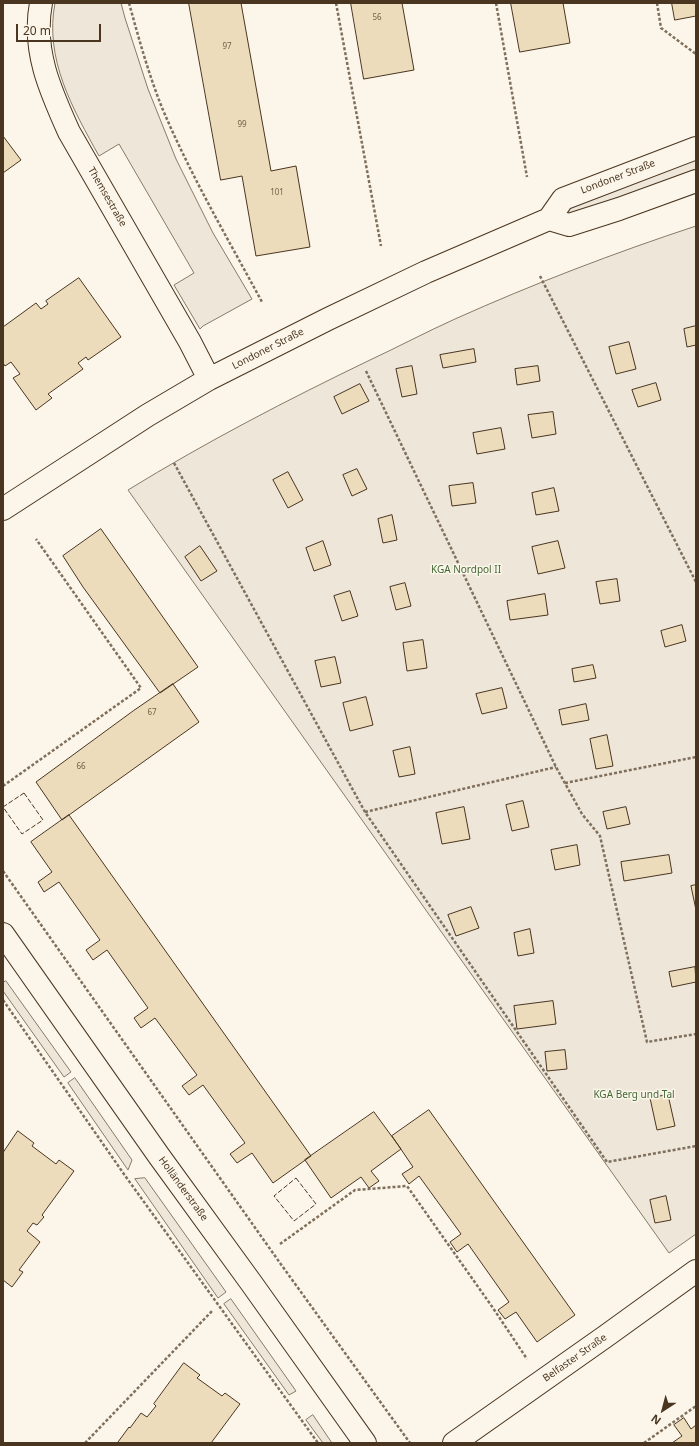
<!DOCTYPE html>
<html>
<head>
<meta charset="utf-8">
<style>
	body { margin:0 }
	#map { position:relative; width:699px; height:1446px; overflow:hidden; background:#fbf6e9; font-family:"Noto Sans",sans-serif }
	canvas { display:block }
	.frame { position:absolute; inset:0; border:4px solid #4a3520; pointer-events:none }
	.north { position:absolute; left:643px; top:1390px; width:40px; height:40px; -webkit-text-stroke:3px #fbf6e9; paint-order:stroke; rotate:216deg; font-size:11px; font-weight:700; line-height:16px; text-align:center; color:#4a3520 }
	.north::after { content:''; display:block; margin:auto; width:14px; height:18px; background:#4a3520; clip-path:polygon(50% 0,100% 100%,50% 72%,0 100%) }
	.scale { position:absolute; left:16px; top:24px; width:85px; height:18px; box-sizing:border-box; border:2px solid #4a3520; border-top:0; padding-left:5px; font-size:12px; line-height:14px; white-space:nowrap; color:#4a3520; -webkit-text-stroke:3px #fbf6e9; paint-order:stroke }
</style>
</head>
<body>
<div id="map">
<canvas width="699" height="1446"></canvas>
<div class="frame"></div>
<div class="north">N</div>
<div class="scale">20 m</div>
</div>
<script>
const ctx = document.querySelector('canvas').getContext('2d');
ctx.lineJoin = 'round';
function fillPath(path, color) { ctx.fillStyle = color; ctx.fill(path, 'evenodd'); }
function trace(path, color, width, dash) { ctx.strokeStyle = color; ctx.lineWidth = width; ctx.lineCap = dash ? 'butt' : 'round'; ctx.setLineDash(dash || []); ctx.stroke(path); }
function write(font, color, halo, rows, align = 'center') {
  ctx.font = font + ' "Noto Sans",sans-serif'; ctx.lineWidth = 3; ctx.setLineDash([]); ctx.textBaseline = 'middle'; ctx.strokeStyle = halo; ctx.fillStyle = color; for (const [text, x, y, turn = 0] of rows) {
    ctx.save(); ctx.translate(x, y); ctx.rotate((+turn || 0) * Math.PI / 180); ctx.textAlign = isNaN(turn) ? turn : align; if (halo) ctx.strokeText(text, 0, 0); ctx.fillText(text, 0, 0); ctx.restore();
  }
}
const green = new Path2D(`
	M 55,3 L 121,3 L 125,18 L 148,89 L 176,159 L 213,233 L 252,299 L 203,326 L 200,329 L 174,285 L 194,273 L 119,144 L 99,156 C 73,109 44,59 55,3 Z
	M 696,157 L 696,169 L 569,216 L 561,211 Z
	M 696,226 L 696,1234 L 669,1253 L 128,490 C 206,442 287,400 370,360 C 398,347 426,332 455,319 C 533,284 614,253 696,226 Z
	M 6,981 L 71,1072 L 64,1077 L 3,991 L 3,983 Z
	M 75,1078 L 132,1160 L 128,1170 L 68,1083 Z
	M 145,1178 L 226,1292 L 218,1298 L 135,1179 Z
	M 231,1299 L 296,1391 L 289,1395 L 224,1304 Z
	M 313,1415 L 332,1443 L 323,1443 L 306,1420 Z`);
const building = new Path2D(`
	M 189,3 L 241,3 L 271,171 L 296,166 L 310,247 L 256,256 L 242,176 L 221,180 Z
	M 351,3 L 402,3 L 414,70 L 364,79 Z
	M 511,3 L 563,3 L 570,43 L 520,52 Z
	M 672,3 L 696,3 L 696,16 L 675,20 Z
	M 3,136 L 21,160 L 3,173 Z
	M 79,278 L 121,337 L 88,360 L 86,357 L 78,363 L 83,369 L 48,394 L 52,398 L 36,410 L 13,378 L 20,374 L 11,362 L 5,366 L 3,363 L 3,327 L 36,303 L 41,309 L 48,304 L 46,301 Z
	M 696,326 L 696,345 L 687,347 L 684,329 Z
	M 629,342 L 636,369 L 616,374 L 609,347 Z
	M 474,349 L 476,362 L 443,368 L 440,355 Z
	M 412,366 L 417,394 L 402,397 L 396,369 Z
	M 538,366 L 540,381 L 517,385 L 515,369 Z
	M 656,383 L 661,400 L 638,407 L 632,390 Z
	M 360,384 L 369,401 L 342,414 L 334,397 Z
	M 553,412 L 556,434 L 532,438 L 528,415 Z
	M 501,428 L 505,449 L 477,454 L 473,433 Z
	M 357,469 L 367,489 L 352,496 L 343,475 Z
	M 288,472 L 303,500 L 288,508 L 273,480 Z
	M 473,483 L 476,503 L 452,506 L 449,486 Z
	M 554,488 L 559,511 L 536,515 L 532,493 Z
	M 392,515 L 397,540 L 383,543 L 378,519 Z
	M 101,529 L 198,667 L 160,693 L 83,587 L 63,556 Z
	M 323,541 L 331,565 L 314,571 L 306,548 Z
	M 558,541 L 565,568 L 538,574 L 532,547 Z
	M 200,546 L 217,571 L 201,581 L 185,557 Z
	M 617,579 L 620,601 L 600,604 L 596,582 Z
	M 405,583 L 411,606 L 396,610 L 390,587 Z
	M 350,591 L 358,616 L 342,621 L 334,596 Z
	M 545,594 L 548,615 L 510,620 L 507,601 Z
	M 682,625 L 686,641 L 665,647 L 661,631 Z
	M 423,640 L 427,668 L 407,671 L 403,643 Z
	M 335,657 L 341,683 L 321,687 L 315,661 Z
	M 593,665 L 596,678 L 574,682 L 572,669 Z
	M 173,684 L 199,722 L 62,820 L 36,782 L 133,711 Z
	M 502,688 L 507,708 L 482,714 L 476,694 Z
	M 366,697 L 373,725 L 350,731 L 343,703 Z
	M 586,704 L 589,720 L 562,725 L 559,710 Z
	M 607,735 L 613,766 L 596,769 L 590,739 Z
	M 410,747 L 415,774 L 399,777 L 393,751 Z
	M 523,801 L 529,827 L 512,831 L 506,805 Z
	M 464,807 L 470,839 L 442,844 L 436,813 Z
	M 626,807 L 630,824 L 607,829 L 603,812 Z
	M 69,815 L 311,1156 L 273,1183 L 252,1153 L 237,1163 L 230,1154 L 245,1143 L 203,1085 L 189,1095 L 182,1086 L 197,1075 L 155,1018 L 141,1028 L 134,1018 L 148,1008 L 107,950 L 93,960 L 86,950 L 100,940 L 59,882 L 44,892 L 38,882 L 52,872 L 31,842 Z
	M 577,845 L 580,865 L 555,870 L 551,850 Z
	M 669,855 L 672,873 L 624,881 L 621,862 Z
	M 696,885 L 696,910 L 691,886 Z
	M 471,907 L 479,928 L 456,936 L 448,915 Z
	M 530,929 L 534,953 L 518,956 L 514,933 Z
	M 695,967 L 696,982 L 672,987 L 669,972 Z
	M 553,1001 L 556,1024 L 517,1029 L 514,1006 Z
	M 565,1050 L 567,1069 L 547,1071 L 545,1052 Z
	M 668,1095 L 675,1126 L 657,1130 L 650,1098 Z
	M 429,1110 L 575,1315 L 537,1342 L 516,1312 L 505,1319 L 498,1310 L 509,1302 L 468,1244 L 457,1252 L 450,1242 L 461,1234 L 419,1176 L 409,1184 L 402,1174 L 413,1167 L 392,1136 Z
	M 374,1112 L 401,1149 L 371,1171 L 379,1181 L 369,1188 L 361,1177 L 331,1198 L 305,1160 Z
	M 18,1131 L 34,1143 L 32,1146 L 56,1164 L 59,1160 L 74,1171 L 42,1215 L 44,1217 L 37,1225 L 33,1223 L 27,1231 L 40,1242 L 19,1270 L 23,1272 L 12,1287 L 3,1280 L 3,1153 Z
	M 666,1196 L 671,1220 L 655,1223 L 650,1200 Z
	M 184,1363 L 200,1375 L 197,1378 L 222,1396 L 225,1393 L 240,1404 L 211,1443 L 120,1443 L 118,1442 L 129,1427 L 130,1428 L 141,1413 L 147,1417 L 156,1406 L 154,1404 Z
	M 684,1418 L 691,1429 L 696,1425 L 696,1443 L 672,1443 L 682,1436 L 674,1425 Z`);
const path = new Path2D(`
	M 129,3 C 139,39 149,76 163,110 C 191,176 228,239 262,302
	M 336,3 L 381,246
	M 496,3 L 527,177
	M 657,3 L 661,28 L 696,54
	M 540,276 L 696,582
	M 366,371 L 556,767 L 582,814 L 600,836 L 647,1042 L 696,1034
	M 174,463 L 365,812 L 607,1162 L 696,1146
	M 565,783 L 696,757
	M 3,786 L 141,688 L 36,539
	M 365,812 L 556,767
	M 3,871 L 280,1263 L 410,1443
	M 3,1000 L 126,1177 L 318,1443
	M 280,1244 L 355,1190 L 407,1186 L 493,1308 L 527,1359
	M 85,1443 L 213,1310
	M 644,1443 L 696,1406`);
const street = new Path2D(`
	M 41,3 C 32,50 50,90 69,132 L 190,342 L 209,379
	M 549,219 L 569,225 L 619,209 L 696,181
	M 3,509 L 148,415 L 209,379 L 328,319 L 426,272 L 549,219 L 563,199 L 696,148
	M 454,1443 L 606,1336 L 696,1271`);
const secondary = new Path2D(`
	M 3,934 L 159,1156 L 252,1284 L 365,1443`);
const fence = new Path2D(`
	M 24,793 L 43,820 L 22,834 L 3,807 Z
	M 296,1178 L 316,1204 L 294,1221 L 274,1196 Z`);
const numberNames = [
	["56",377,18],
	["97",227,47],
	["99",242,125],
	["101",277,193],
	["67",152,713],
	["66",81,767]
];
const streetNames = [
	["Londoner Straße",618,177,-21],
	["Themsestraße",107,197,60],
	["Londoner Straße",268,349,-27],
	["Holländerstraße",183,1189,54],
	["Belfaster Straße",575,1358,-35]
];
const parkNames = [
	["KGA Nordpol II",466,570],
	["KGA Berg und Tal",634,1095]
];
fillPath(green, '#ede6d9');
trace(green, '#887966', 1);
fillPath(building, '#ecdcbc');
trace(building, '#4a3520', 1);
trace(street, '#4a3520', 24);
trace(secondary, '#4a3520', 24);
trace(path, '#7f6f5c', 2.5, [3, 2]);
trace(street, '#fbf6e9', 22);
trace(secondary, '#fbf6e9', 22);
trace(fence, '#4a3520', 1, [5, 2]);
write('8px', '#725f47', null, numberNames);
write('10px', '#4a3520', '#fbf6e9', streetNames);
write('10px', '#436837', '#fbf6e9', parkNames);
</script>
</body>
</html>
